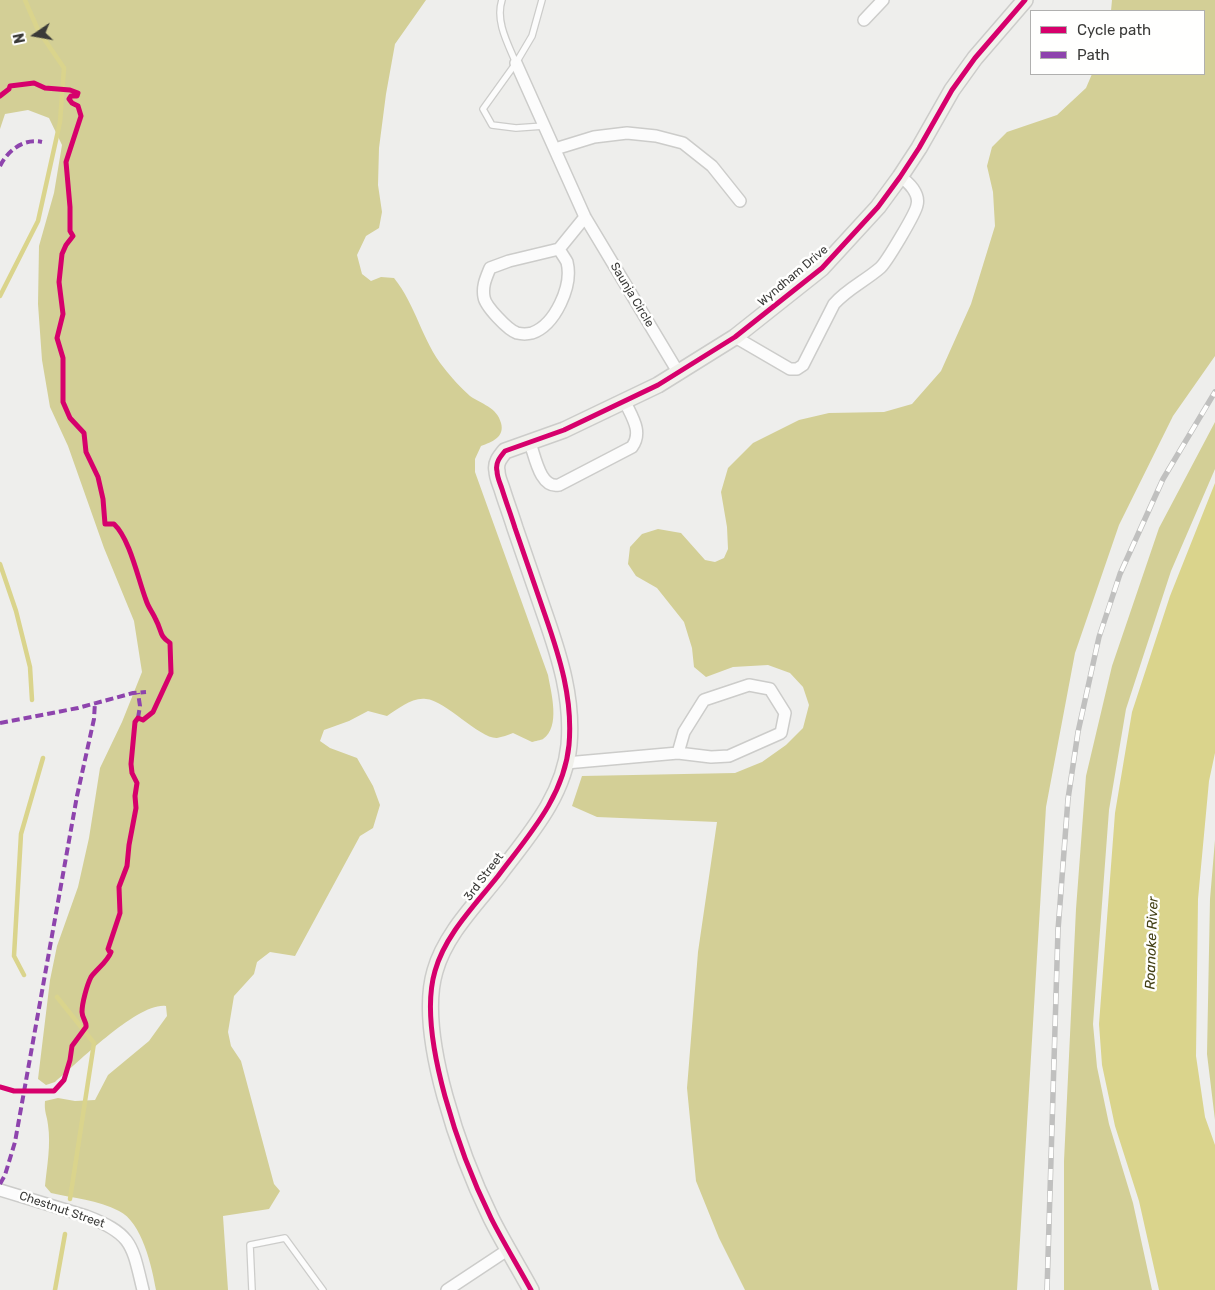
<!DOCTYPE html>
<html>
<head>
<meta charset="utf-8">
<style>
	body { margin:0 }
	#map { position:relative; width:1215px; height:1290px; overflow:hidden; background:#eeeeec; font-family:Rubik,sans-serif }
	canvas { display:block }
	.legend { position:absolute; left:1030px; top:10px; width:175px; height:65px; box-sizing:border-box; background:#fffffe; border:1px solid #b0b0af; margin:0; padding:6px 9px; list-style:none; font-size:15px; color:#3a3a38 }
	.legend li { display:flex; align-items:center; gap:10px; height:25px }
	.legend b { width:25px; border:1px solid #b0b0af }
	.north { position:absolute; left:10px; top:10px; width:50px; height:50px; -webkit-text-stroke:4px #fffffe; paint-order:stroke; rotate:258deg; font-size:14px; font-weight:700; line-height:20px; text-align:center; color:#3a3a38 }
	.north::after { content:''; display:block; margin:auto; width:18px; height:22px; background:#3a3a38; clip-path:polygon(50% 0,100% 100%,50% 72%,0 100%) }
</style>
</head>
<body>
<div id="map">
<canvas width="1215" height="1290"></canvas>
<ul class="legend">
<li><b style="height:6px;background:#d6006c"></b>Cycle path</li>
<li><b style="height:6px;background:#8e44ad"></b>Path</li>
</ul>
<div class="north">N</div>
</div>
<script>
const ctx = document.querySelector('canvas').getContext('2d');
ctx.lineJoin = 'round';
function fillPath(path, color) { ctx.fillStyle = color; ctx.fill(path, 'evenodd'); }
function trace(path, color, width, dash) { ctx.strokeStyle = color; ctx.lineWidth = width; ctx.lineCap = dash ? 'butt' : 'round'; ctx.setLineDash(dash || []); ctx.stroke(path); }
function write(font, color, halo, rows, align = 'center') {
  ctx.font = font + ' Rubik,sans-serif'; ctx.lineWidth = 5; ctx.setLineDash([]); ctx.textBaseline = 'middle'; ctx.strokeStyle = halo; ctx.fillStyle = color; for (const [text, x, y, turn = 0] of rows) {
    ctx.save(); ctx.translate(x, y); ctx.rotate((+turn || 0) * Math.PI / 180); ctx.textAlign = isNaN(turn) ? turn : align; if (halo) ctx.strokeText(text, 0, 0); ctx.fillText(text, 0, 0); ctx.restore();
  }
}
const forest = new Path2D(`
	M 0,0 L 426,0 L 395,44 L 386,94 L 379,148 L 378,185 L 382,212 L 379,228 L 366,236 L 357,255 L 362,274 L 371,281 L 381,277 L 394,278 C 416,305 422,341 444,368 C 451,377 461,388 470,396 C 481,404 497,407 501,423 C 505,437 492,442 481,446 L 475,459 L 475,472 L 548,675 C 551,692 561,727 543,739 C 541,740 535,741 532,742 L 513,733 C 508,735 502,737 497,738 C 480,739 445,700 426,699 C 412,697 398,709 387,716 L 368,711 L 349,721 L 324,730 L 320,741 L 330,748 L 357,758 L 373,786 L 380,805 L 373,828 L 360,836 L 295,956 L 270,952 L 257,962 L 254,974 L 234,996 L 228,1032 L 231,1046 L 241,1061 L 274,1184 L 280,1191 L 269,1209 L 223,1216 L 228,1290 L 156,1290 C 152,1267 142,1222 119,1211 C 98,1200 73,1198 51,1193 L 45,1186 C 47,1166 51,1145 48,1125 C 47,1115 44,1112 45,1101 L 58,1098 L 75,1101 L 95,1100 L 108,1075 L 149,1041 L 167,1016 L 166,1006 C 138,1002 78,1063 55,1082 L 46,1085 L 38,1079 L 50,980 L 57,946 L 78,887 L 89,838 L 100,768 L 122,722 L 142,672 L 134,621 L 104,548 L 68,446 L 50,407 L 42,360 L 38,304 L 39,246 L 54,193 L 62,145 L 49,118 L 28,110 L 5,114 L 0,129 Z
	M 1112,0 L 1215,0 L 1215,356 L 1173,416 L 1119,525 L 1075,653 L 1046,807 L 1017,1290 L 745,1290 L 719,1238 L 696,1181 L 687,1088 L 698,952 L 717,822 L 597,817 L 572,806 L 582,776 L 735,773 L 762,762 L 786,745 L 803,728 L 809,705 L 803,687 L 790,673 L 768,665 L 733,667 L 706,677 L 694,667 L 692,648 L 684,622 L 657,588 L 636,576 L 628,564 L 630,547 L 642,534 L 658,529 L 681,533 L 705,560 L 715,562 L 724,558 L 728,549 L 727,527 L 721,492 L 728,468 L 753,443 L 799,420 L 829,413 L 884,412 L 912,404 L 941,371 L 971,304 L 995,226 L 993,192 L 987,166 L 992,147 L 1007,132 L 1057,115 L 1086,88 L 1092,74 L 1204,74 L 1204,11 L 1111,11 Z
	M 1215,422 L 1215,469 L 1171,571 L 1126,709 L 1109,810 L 1093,1024 L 1097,1067 L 1109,1124 L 1133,1203 L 1152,1290 L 1064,1290 L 1064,1161 L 1076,909 L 1086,776 L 1112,666 L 1159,528 Z
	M 1215,840 L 1215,1120 L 1207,1054 L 1210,899 Z`);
const water = new Path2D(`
	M 1215,483 L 1215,753 L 1209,781 L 1198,899 L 1196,1056 L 1205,1117 L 1215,1145 L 1215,1290 L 1159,1290 L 1139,1201 L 1115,1126 L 1102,1065 L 1099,1024 L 1115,813 L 1132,712 L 1170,596 Z`);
const stream = new Path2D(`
	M 0,296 L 38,221 L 60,122 L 64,68 L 38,30 L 25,0
	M 0,564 L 16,611 L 30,667 L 32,700
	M 24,975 L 14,956 L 21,834 L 43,758
	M 57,997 L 94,1043 L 70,1199
	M 55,1290 L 65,1234`);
const lane = new Path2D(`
	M 502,0 C 495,21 508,44 516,63
	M 542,0 L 532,36 L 516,63 L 483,109 L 492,125 L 516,128 L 544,126
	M 252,1290 L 250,1245 L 285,1238 L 323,1290`);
const street = new Path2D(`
	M 864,20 L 883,0
	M 516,63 L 585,217 L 678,372
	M 555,149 L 594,137 L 627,133 L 656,136 L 683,143 L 712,166 L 740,201
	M 559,249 C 561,253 565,258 567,262 C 573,286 555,325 532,333 C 528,334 521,334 517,333 C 508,330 485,306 484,297 C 482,286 486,278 490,268 L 509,261 L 559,249 L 585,217
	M 735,337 L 790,369 L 797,369 L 803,365 L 834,304 C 847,289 865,281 880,268 C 886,263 916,213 917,205 C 920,194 909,182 900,177
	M 530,443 C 535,456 540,489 559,485 L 632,447 C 643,432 632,417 625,402
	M 566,763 L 678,753 L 711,757 L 729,756 L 781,733 L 785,713 L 770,689 L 749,685 L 704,700 L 684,732 L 678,753
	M 0,1190 L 86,1216 C 133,1234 132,1245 143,1290
	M 447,1290 L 509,1249`);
const secondary = new Path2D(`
	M 531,1290 C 518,1266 503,1242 491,1218 C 462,1159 416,1035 435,971 C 445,935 475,905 498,876 C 528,836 564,797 569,745 C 573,699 560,658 545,615 C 535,586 525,557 515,528 C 511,515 506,502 502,489 C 500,483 497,477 497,471 C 495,463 500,457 505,451 L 564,430 L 658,385 L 735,337 L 822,268 L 878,207 L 900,177 L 919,148 L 952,90 L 975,58 L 1025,0`);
const rail = new Path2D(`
	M 1047,1290 L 1058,930 L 1068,799 L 1078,732 L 1099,637 L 1120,574 L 1163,479 L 1215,392`);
const quiet = new Path2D(`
	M 0,166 C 8,150 24,138 42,142
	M 138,718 L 140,706 L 138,693
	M 0,723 L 78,708 L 133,693 L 146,692
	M 0,1184 L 5,1175 L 15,1142 L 77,796 L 94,719 L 95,702`);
const cycleway = new Path2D(`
	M 0,96 L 9,89 L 10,86 L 34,83 L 45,88 L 70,90 L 78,93 L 77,96 L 71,96 L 69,99 L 72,103 L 78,106 L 81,116 L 66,162 L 70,207 L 70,231 L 73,236 L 66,245 L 62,254 L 59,282 L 63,314 L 57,338 L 63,358 L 63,402 L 70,418 L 84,433 L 86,452 L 98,477 L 103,499 L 105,524 L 114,524 C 130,539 138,579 146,600 C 148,607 153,613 156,620 C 162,631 159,636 170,643 L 171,673 L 153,712 L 143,720 L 138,718 L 135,722 L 131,764 L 132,773 L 137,783 L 135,796 L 136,808 L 129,845 L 127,866 L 119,887 L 120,913 L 108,949 L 109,951 L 111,952 C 108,961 97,969 91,977 C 87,985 82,1003 82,1012 C 82,1018 87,1022 86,1027 L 72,1046 L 70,1060 L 64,1080 L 54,1091 L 14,1091 L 0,1087
	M 531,1290 C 518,1266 503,1242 491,1218 C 462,1159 416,1035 435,971 C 445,935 475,905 498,876 C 528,836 564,797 569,745 C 573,699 560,658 545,615 C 535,586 525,557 515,528 C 511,515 506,502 502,489 C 500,483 497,477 497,471 C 495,463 500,457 505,451 L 564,430 L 658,385 L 735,337 L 822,268 L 878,207 L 900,177 L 919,148 L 952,90 L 975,58 L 1025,0`);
const streetNames = [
	["Wyndham Drive",793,276,-40],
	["Saunja Circle",632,295,59],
	["3rd Street",484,877,-53],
	["Chestnut Street",62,1210,19]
];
const waterNames = [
	["Roanoke River",1152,943,-88]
];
fillPath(forest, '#d3cf96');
fillPath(water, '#dad48c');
trace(stream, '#dad48c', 4.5);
trace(lane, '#ccccca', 8);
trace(street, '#ccccca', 14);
trace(secondary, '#ccccca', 18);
trace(lane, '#fcfcfc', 5.5);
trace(street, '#fcfcfc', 11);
trace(secondary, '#f1f1ec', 15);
trace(rail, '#c0c0bf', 5.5);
trace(rail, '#fffffe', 4, [11]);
trace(quiet, '#8e44ad', 4, [8, 4]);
trace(cycleway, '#d6006c', 5);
write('12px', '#3a3a38', '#fffffe', streetNames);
write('italic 14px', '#444116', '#fffffe', waterNames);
</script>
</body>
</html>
